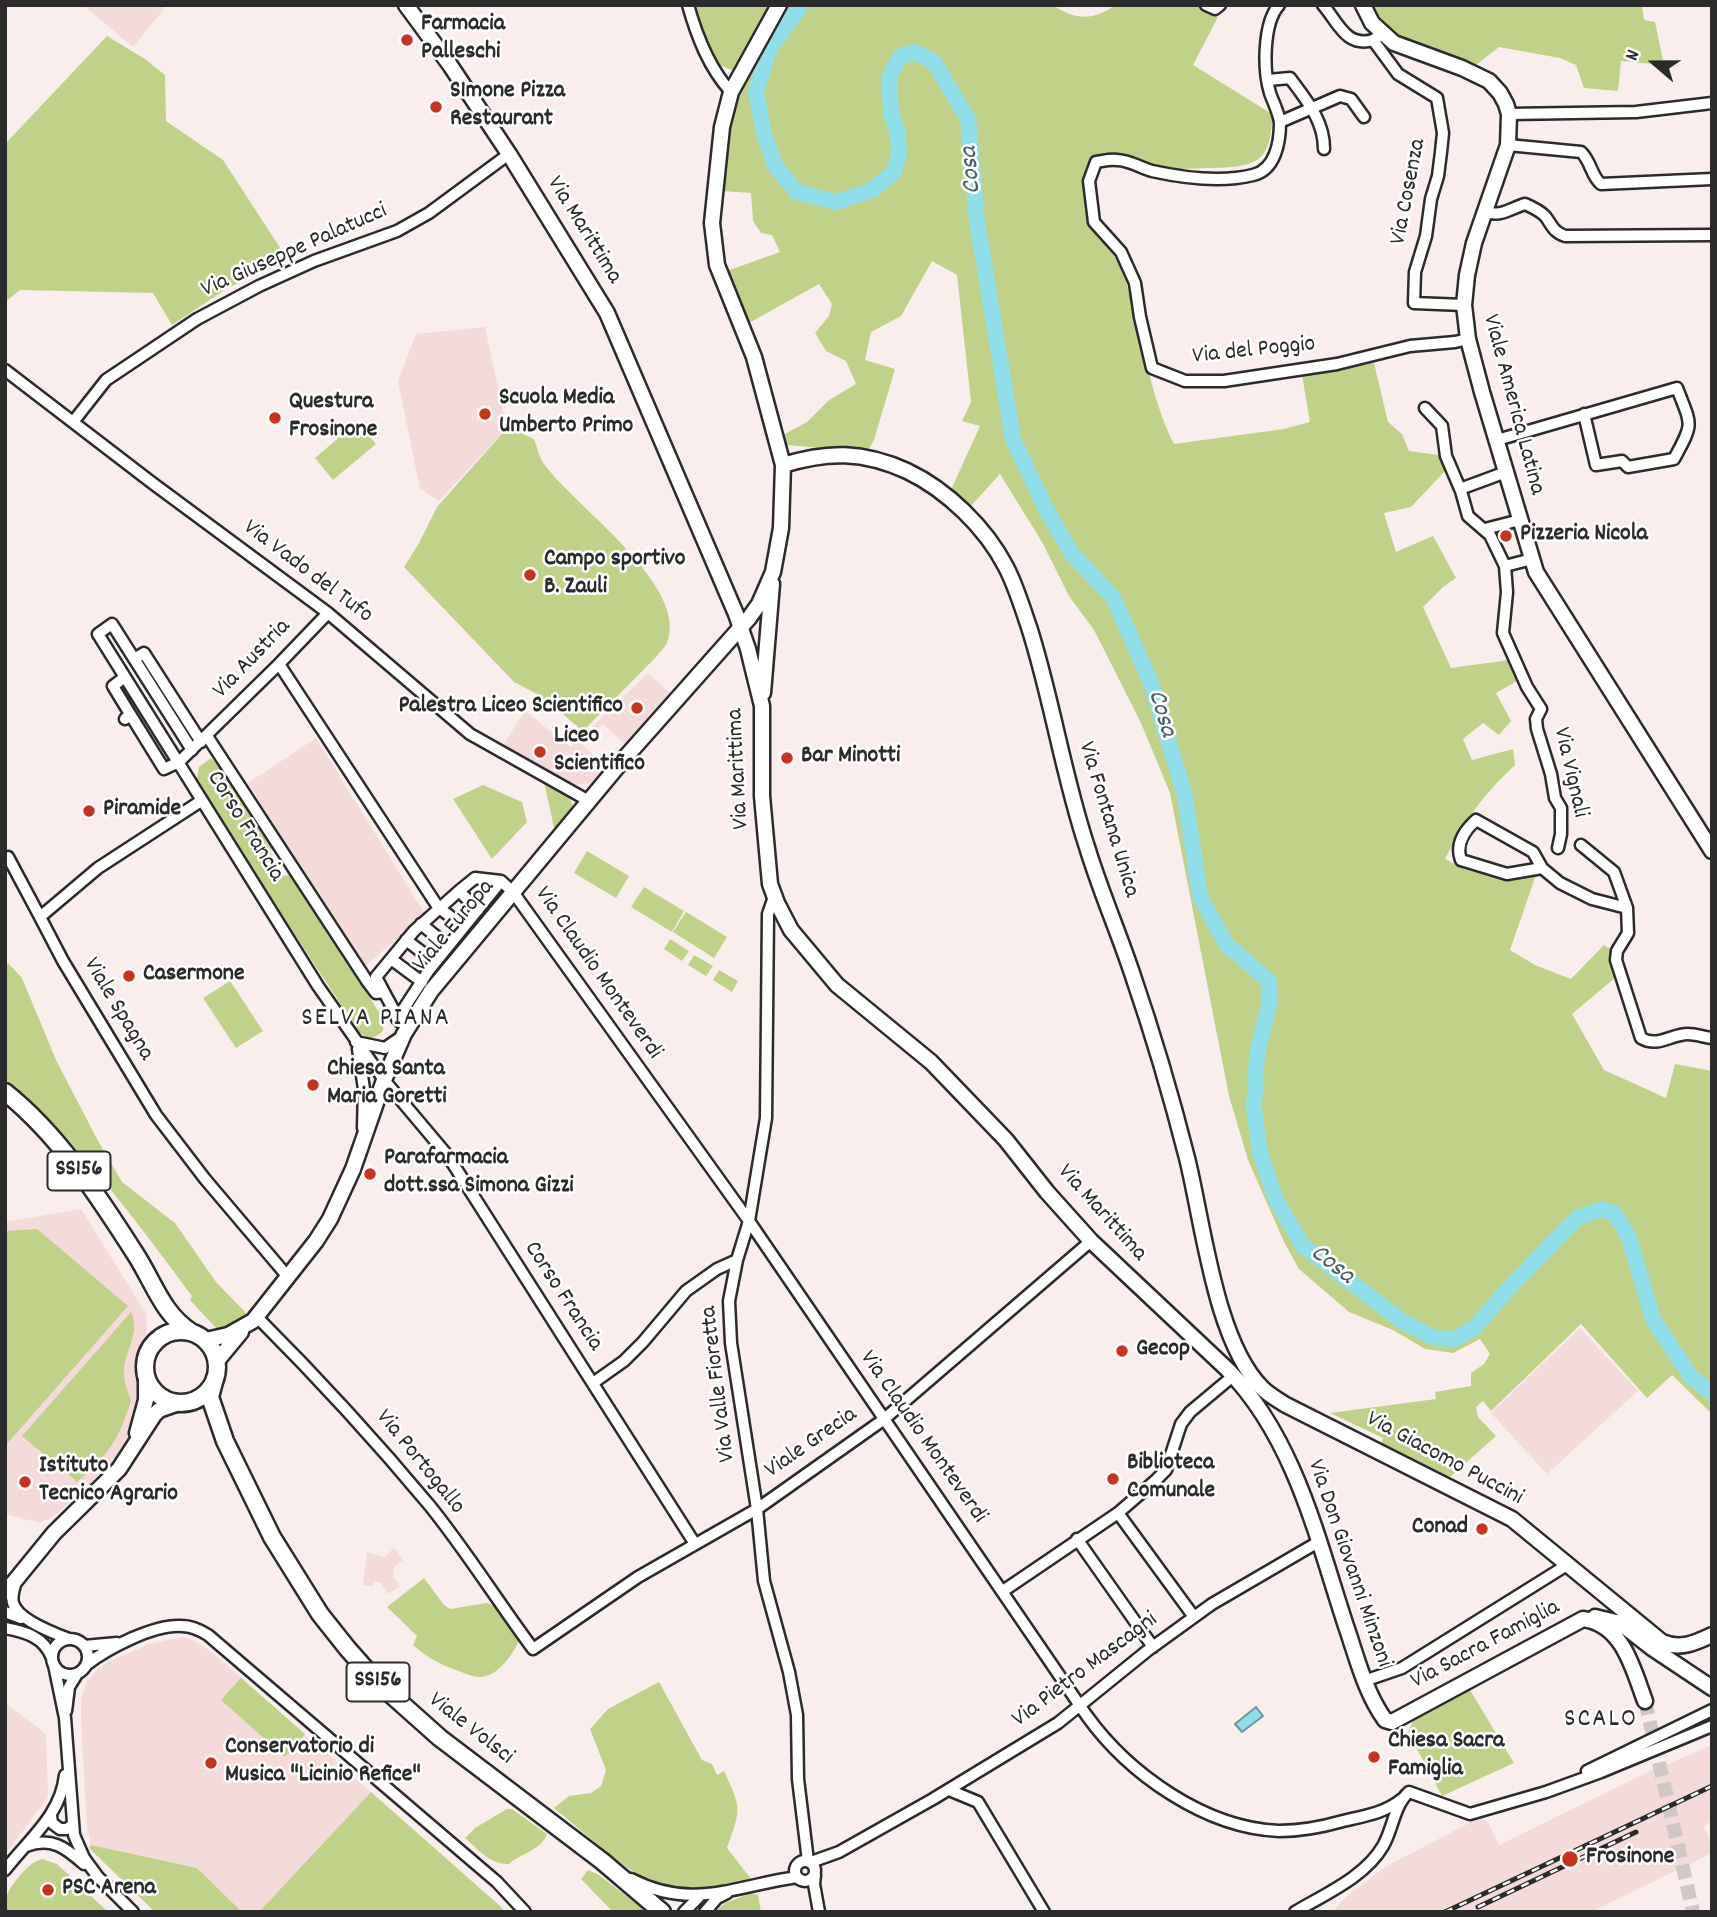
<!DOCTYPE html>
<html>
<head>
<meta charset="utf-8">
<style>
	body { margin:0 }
	#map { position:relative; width:1717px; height:1917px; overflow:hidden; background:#faeeed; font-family:Dekko,sans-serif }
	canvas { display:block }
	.frame { position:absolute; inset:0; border:7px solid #2b2b2b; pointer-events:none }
	.north { position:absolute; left:1619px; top:28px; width:70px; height:70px; -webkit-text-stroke:5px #fff; paint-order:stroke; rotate:290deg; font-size:19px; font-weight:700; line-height:28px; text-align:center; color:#2b2b2b }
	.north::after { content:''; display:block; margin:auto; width:24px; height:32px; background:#2b2b2b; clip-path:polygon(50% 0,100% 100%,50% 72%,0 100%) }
</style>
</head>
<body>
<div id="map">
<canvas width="1717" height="1917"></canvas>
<div class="frame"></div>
<div class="north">N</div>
</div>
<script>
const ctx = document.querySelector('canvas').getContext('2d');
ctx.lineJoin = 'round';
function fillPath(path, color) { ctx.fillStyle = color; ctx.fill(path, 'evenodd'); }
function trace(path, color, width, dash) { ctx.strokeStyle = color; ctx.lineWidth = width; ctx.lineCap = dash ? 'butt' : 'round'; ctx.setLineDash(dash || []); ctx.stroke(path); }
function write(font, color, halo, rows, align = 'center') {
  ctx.font = font + ' Dekko,sans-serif'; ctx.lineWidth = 5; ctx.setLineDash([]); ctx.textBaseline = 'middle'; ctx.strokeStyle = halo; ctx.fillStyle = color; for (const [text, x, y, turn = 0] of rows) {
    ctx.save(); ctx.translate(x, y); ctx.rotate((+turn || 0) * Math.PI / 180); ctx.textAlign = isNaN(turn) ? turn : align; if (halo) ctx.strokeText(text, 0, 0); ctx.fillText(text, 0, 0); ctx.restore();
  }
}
const built = new Path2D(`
	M 83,5 L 167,5 L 133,47 Z
	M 485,327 L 504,416 L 502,433 L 439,501 L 420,489 L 398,381 L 416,334 Z
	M 648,673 L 671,694 L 626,745 L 603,724 L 581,743 L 607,768 L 593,783 L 574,785 L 503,745 L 525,711 L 571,747 Z
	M 316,738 L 425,914 L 362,969 L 248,783 Z
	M 81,1209 L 147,1315 L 146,1337 L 135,1359 L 141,1392 L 140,1404 L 128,1438 L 111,1463 L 57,1514 L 40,1523 L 5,1514 L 5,1222 Z
	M 1580,1328 L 1638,1391 L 1547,1474 L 1491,1413 Z
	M 394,1548 L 403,1560 L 394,1567 L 393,1577 L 400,1586 L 389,1594 L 380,1582 L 374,1582 L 373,1586 L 363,1585 L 367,1552 L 384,1557 Z
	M 183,1637 L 195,1641 L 213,1653 L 371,1792 L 259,1912 L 242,1912 L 197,1868 L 91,1845 L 87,1827 L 81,1720 L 81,1699 L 87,1682 L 96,1670 L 110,1661 L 152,1643 Z
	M 5,1703 L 46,1734 L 48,1797 L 5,1855 Z
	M 1712,1745 L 1712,1821 L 1703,1826 L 1712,1842 L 1712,1853 L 1591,1912 L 1332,1912 L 1348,1895 L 1385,1867 L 1473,1821 L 1482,1819 L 1488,1822 L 1499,1845 L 1644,1774 Z`);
const green = new Path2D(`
	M 692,5 L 772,5 L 736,72 L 711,61 Z
	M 788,5 L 1053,5 C 1074,20 1094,21 1115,5 L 1202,5 L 1218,17 L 1193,65 L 1272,114 C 1272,165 1254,167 1208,168 C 1194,168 1179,170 1166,168 C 1151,164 1105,148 1094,158 C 1083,167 1082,207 1087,219 C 1091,231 1101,239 1109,249 C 1116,257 1122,271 1126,282 C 1144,336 1148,393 1174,444 L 1284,429 L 1310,422 L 1302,375 L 1374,363 L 1388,422 L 1402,434 L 1409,451 L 1439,455 L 1445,471 L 1411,507 L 1384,513 L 1396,552 L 1433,536 L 1456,578 L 1443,587 L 1423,607 L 1451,668 L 1509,660 L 1517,681 L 1496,693 L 1511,721 L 1499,735 L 1483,723 L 1463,739 L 1472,760 L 1513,749 L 1515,765 C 1481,797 1467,818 1445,859 L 1466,870 L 1504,880 L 1536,875 L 1510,950 L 1535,965 L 1571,979 L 1604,945 L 1613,951 L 1611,964 L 1616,977 L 1572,1014 L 1604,1070 L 1666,1098 L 1675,1064 L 1712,1071 L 1712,1414 L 1672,1375 L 1647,1398 L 1581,1324 L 1491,1411 L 1483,1401 L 1476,1407 L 1478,1417 L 1496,1436 L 1450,1477 L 1382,1443 L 1383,1438 L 1330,1413 L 1436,1399 L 1435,1392 L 1471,1386 L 1471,1373 L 1484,1364 L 1490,1354 L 1480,1339 L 1453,1353 L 1425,1349 L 1393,1330 L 1349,1312 L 1299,1269 L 1284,1242 L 1248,1160 L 1229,1096 L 1170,793 L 1141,723 L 1094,630 L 1069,596 L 1042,542 L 1000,474 L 969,508 L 950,492 L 980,426 L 962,421 L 971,402 L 957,275 L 932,261 L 901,316 L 871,332 L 865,360 L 895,369 L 874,440 L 867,452 L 787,445 L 783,435 L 807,422 L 829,400 L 856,384 L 846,361 L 826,351 L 815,333 L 829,316 L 832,304 L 819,284 L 747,324 L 724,272 L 780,252 L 772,235 L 761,233 L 753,221 L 751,193 L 722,191 L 732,103 L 758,52 Z
	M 1368,5 L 1642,5 L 1644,20 L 1655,22 L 1664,65 L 1621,61 L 1618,91 L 1584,88 L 1576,65 L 1560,58 L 1499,47 L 1476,65 L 1396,38 L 1380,26 Z
	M 107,36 L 145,59 L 165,75 L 166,121 L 223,160 L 288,260 L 228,288 L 172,325 L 153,293 L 20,290 L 5,302 L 5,144 Z
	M 357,422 L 376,444 L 333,480 L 315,458 Z
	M 508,427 L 534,439 C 537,447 539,457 544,464 C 574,506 690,586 667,643 C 665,647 660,652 657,656 L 583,731 L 541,696 L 514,682 L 404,567 L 419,543 L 437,507 Z
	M 211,758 L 235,784 L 257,822 L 276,848 L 269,850 L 283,876 L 292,875 L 384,1020 L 383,1031 C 373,1040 369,1039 358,1031 L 196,783 L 199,767 Z
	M 544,782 L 569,797 L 573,806 L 570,814 L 555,832 Z
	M 483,785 L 522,802 L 527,822 L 492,859 L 453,799 Z
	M 587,851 L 629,876 L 616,898 L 574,873 Z
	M 644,887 L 684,911 L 672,932 L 631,907 Z
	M 686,912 L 727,937 L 714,958 L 673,932 Z
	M 670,939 L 689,951 L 682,961 L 664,949 Z
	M 694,955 L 713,966 L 706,976 L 688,965 Z
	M 8,963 L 22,978 L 56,1060 L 97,1139 L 122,1182 L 175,1223 L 216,1282 L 248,1315 L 236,1328 L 216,1328 L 190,1300 L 192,1296 C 135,1220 78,1140 5,1079 L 5,967 Z
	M 719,970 L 738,981 L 732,992 L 713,980 Z
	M 230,981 L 263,1031 L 236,1048 L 203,998 Z
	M 37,1229 L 128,1306 L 6,1445 L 5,1236 L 7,1231 Z
	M 131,1312 C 140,1332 127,1347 124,1367 C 123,1379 127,1390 131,1401 C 117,1443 110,1452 77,1482 L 22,1436 Z
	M 424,1578 L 444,1605 L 450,1609 L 487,1603 L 497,1607 L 520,1639 C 513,1654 497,1679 477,1677 C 470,1676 462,1672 456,1670 C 439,1664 426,1657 413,1645 L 417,1636 L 387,1607 Z
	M 241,1678 L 305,1734 L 285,1757 L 221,1700 Z
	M 659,1682 L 702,1760 L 712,1764 L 717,1775 L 724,1771 C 742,1810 741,1808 727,1848 L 751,1879 C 728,1886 701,1895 677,1891 C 636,1884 587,1834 554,1808 L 569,1796 L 591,1793 L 601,1786 L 606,1770 L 590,1729 L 608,1709 Z
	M 1470,1690 L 1514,1763 L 1442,1796 L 1408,1732 L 1413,1721 Z
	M 371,1792 L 500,1906 L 505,1912 L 259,1912 Z
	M 507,1809 L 512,1809 L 547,1834 C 541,1851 521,1853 509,1864 C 490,1865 478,1849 465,1838 L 475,1828 Z
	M 91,1845 L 197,1868 L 242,1912 L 155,1912 L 89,1848 Z
	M 42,1859 L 57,1864 L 108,1912 L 5,1912 C 5,1906 4,1900 7,1895 C 13,1882 29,1862 42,1859 Z
	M 588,1870 L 599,1875 L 647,1912 L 613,1912 L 581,1879 Z
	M 751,1893 L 758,1895 L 761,1912 L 715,1912 L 725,1903 Z`);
const water = new Path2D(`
	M 1256,1707 L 1263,1716 L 1242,1732 L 1235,1724 Z`);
const river = new Path2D(`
	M 801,5 L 769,50 L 756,92 L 764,134 L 776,167 L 797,192 L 836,202 L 872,190 L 894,172 L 899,153 L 898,133 L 891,112 L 889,77 L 900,57 L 915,52 L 934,62 L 968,119 L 977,221 L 1013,439 L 1046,509 L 1072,554 L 1113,597 L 1151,683 L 1185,796 L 1200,896 L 1226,944 L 1269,981 L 1269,1004 L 1257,1054 L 1254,1108 L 1260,1153 L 1277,1202 L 1303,1246 L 1402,1321 L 1434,1338 L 1455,1339 L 1474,1328 L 1509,1288 L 1577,1218 L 1602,1209 L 1615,1214 L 1629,1238 L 1653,1319 L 1691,1377 L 1712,1393`);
const secondaryTunnel = new Path2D(`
	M 1645,1701 L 1693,1912`);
const street = new Path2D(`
	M 688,5 C 697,37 709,68 731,92
	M 1206,5 L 1215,9 L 1220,5
	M 1279,5 C 1263,23 1263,70 1270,93 C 1273,102 1279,113 1280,123 C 1280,143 1275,170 1253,175 C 1221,183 1184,178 1152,171 C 1141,168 1129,160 1117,160 C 1110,159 1103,161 1096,162 L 1089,181 L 1094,222 L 1121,252 L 1135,283 L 1140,317 L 1152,368 L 1185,381 L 1224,381 L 1337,364 L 1410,346 L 1455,342 L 1468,339
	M 1323,5 C 1338,22 1346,48 1373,40
	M 1382,34 L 1373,40 L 1398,74 L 1437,98 L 1443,133 L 1441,152 L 1438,176 L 1431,199 L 1426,236 L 1415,272 L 1414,303 L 1464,305
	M 1268,80 L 1290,78 C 1306,100 1324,120 1324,149
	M 1509,114 L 1636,112 L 1712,103
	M 1280,122 L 1340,96 L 1351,99 L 1364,117
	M 1508,145 L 1581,152 C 1591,161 1591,176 1601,184 L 1712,179
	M 1485,212 C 1501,217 1509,209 1525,204 C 1532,207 1539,210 1545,216 C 1552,225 1553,232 1565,236 L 1712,235
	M 5,370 L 151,482 L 328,613 L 470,734 L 589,801
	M 1425,408 L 1442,426 L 1446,456 L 1461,491 L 1468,516 L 1490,535 L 1505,566 L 1507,592 L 1503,633 L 1527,687 L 1541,709 L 1536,719 L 1537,729 L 1551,774 L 1555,798 L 1561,808 L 1561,834 L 1558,848
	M 73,422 L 106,380 L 197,319 L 259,286 L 314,261 L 397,231 L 429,213 L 509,154
	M 1497,440 L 1677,388 C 1692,427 1694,422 1674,459 L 1628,467 L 1622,461 L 1596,465 L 1584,414
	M 1460,489 L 1506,472
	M 1485,529 L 1520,520
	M 1505,566 L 1532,559
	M 134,659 L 144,653 L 201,742
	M 279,664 L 438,907 L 464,927
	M 125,677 L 113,686 L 130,714
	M 125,719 L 130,714 L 164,769 L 179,762 L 279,664 L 328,613
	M 207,736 L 367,981 L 376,993 L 383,992
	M 192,750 L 112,624 L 98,634 L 318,986 L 384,1080 L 448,1156 L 695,1544
	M 201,801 L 98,868 L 40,917 L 63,961 L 156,1115 L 205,1179 L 288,1277
	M 1581,845 L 1614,872 L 1627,908
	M 8,857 L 40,917
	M 1542,868 L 1507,874 L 1461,860 C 1455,844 1464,831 1476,820 L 1533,852 L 1542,868 L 1560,883 L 1592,899 L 1627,908 L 1628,933 L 1617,951 L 1616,960 L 1641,1038 C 1658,1048 1671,1034 1688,1034 C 1695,1034 1704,1037 1712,1038
	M 459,891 L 475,878 L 501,881
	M 774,897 L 768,914 L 766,1118 L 749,1221 L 737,1260 L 729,1301 L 731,1343 L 757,1509 L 764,1581 L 789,1672 L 797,1715 L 798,1779 L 808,1861
	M 421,924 L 448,946
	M 406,940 L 435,962
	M 391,959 L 422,982
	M 397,1019 L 429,970 L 501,881 L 513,892 L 749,1221 L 1087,1716 C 1129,1774 1205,1828 1279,1831 C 1301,1831 1322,1827 1343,1821 C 1364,1816 1385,1813 1402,1799
	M 400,1022 L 376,977 L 414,931 L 459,891 L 478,910
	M 356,1042 L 385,1048 L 401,1037
	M 358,1049 L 364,1089 L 363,1128
	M 257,1317 C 318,1378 375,1440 430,1506 C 467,1552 498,1602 533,1649 L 638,1577 L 757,1509 L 883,1420 L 1091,1241
	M 593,1383 L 624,1361 L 643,1342 L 686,1291 L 717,1269 L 737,1260
	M 1118,1513 L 1194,1617
	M 1077,1539 L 1153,1647
	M 16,1581 C 14,1589 11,1596 13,1603 C 18,1620 53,1633 69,1639
	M 1003,1591 L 1118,1513 L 1155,1481 L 1166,1470 L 1181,1424 L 1190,1412 L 1233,1376
	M 5,1612 L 21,1618
	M 5,1628 C 26,1632 44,1637 52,1658
	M52 1657a18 18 0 1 1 36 0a18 18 0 1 1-36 0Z
	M 84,1646 L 117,1643
	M 54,1665 L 65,1718 L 74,1835 L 84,1858 L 98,1877
	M 86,1665 C 108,1648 154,1624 182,1626 C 192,1626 200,1630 208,1635 L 497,1882 L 525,1912
	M 1364,1681 L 1402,1668 L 1567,1565
	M 66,1711 L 69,1687 L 77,1674
	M 1587,1771 L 1712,1710
	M 949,1790 L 978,1802 L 1044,1912
	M 51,1816 L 52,1823 L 60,1829 L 67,1829 L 73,1824
	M 26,1846 C 51,1836 66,1848 84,1864
	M795 1871a10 10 0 1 1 20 0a10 10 0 1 1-20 0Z
	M 811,1862 L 839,1852 L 933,1799 L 1058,1723 L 1147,1651 L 1212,1604 L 1320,1541
	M 5,1870 C 29,1839 61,1815 65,1775
	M 95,1874 L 133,1912
	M 815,1875 L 814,1884 L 819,1912
	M 631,1879 C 692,1911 734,1886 797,1877
	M 684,1912 L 699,1897
	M 705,1912 L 717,1898 L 727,1893
	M 1295,1912 C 1325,1894 1365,1877 1383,1846 C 1393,1829 1394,1805 1409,1792 L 1470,1814 L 1546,1792 L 1601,1772 L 1712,1726`);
const secondary = new Path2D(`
	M 406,5 L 450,65 L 509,154 L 607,313 L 736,614 L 748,649 L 762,706 L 762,796 L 770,884 L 777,903 L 791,930 L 837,985 L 931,1062 L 1006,1140 L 1047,1192 L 1091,1241 L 1228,1370 C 1295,1439 1317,1538 1346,1626 C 1357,1658 1365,1692 1385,1720 L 1392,1722 L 1583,1619 C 1623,1624 1633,1669 1645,1701
	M 1363,5 L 1372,23 L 1394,43 L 1462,68 L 1489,81 L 1500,93 L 1506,104 L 1509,114 L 1508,145 L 1474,243 L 1467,275 L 1464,305 L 1468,339 L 1482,392 L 1536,572 L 1712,851
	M 783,465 C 828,451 863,451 907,471 C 947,490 986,528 1006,567 C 1016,586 1022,607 1029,627 C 1052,699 1063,775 1087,847 C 1100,890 1118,931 1132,973 C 1153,1034 1171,1095 1187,1158 C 1203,1222 1215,1341 1262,1388 C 1269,1395 1278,1400 1286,1405 L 1512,1519 L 1662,1642 C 1680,1650 1695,1643 1712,1635
	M 763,693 L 772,584
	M 206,1340 L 228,1335 L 253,1321 L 316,1241 L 330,1219 L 353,1169 L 384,1080 L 404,1034 L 431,991 L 623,760 L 749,618 L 759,604 L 773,572 L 781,528 L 783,465 L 754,357 L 717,265 L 712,223 L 722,127 L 731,92 L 779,5
	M 217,1361 L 241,1332
	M 137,1433 L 146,1400 L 146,1375
	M 5,1593 L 54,1533 L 119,1469 L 154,1415 L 159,1410 L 179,1403
	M 1595,1617 L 1620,1623 L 1652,1648 L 1712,1688`);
const primary = new Path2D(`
	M 5,1092 C 59,1135 99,1197 136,1255 C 154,1283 162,1313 191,1332
	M145 1367a36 36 0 1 1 72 0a36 36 0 1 1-72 0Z
	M 215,1378 L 210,1397 L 225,1441 L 272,1537 L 320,1614 L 347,1648 L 376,1681 L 440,1738 L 602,1861 L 662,1912`);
const rail = new Path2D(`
	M 1478,1907 L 1636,1832
	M 1445,1912 L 1712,1786`);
const markers = [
	[407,40,7,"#c8321e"],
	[436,107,7,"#c8321e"],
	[485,414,7,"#c8321e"],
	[275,418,7,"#c8321e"],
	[1506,536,7,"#c8321e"],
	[530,575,7,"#c8321e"],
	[637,708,7,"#c8321e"],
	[540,752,7,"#c8321e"],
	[787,758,7,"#c8321e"],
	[89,811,7,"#c8321e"],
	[129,976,7,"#c8321e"],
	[313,1085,7,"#c8321e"],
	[370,1174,7,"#c8321e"],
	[1122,1351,7,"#c8321e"],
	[1113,1479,7,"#c8321e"],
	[25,1482,7,"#c8321e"],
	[1482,1529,7,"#c8321e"],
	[1374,1757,7,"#c8321e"],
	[211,1763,7,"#c8321e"],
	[1570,1859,9,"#c8321e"],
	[48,1890,7,"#c8321e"]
];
const shields = [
	[79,1171,63],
	[378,1682,63]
];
const shieldNames = [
	["SS156",79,1171],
	["SS156",378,1682]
];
const poiNames = [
	["Farmacia",421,26],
	["Palleschi",421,54],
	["S1mone Pizza",450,93],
	["Restaurant",450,121],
	["Scuola Media",499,400],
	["Umberto Primo",499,428],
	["Questura",289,404],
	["Frosinone",289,432],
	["Pizzeria Nicola",1520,536],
	["Campo sportivo",544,561],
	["B. Zauli",544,589],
	["Palestra Liceo Scientifico",623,708,"right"],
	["Liceo",554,738],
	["Scientifico",554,766],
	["Bar Minotti",801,758],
	["Piramide",103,811],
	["Casermone",143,976],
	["Chiesa Santa",327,1071],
	["Maria Goretti",327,1099],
	["Parafarmacia",384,1160],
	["dott.ssa Simona Gizzi",384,1188],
	["Gecop",1136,1351],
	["Biblioteca",1127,1465],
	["Comunale",1127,1493],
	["Istituto",39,1468],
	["Tecnico Agrario",39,1496],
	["Conad",1468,1529,"right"],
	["Chiesa Sacra",1388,1743],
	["Famiglia",1388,1771],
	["Conservatorio di",225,1749],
	["Musica \"Licinio Refice\"",225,1777],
	["Frosinone",1586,1859],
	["PSC Arena",62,1890]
];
const streetNames = [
	["Via Cosenza",1410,192,-79],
	["Via Marittima",583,231,58],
	["Via Giuseppe Palatucci",295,252,-24],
	["Via del Poggio",1254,352,-6],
	["Viale America Latina",1512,405,75],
	["Via Vado del Tufo",307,573,37],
	["Via Austria",253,660,-46],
	["Via Marittima",740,769,-93],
	["Via Vignali",1569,773,77],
	["Via Fontana Unica",1107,820,73],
	["Corso Francia",244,827,58],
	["Viale Europa",455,927,-50],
	["Via Claudio Monteverdi",597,974,55],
	["Viale Spagna",117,1010,59],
	["Via Marittima",1101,1214,48],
	["Corso Francia",562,1297,57],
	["Via Valle Fioretta",720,1384,-97],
	["Via Claudio Monteverdi",922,1438,55],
	["Viale Grecia",812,1444,-35],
	["Via Giacomo Puccini",1444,1460,28],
	["Via Portogallo",419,1463,51],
	["Via Don Giovanni Minzoni",1348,1564,71],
	["Via Sacra Famiglia",1486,1646,-28],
	["Via Pietro Mascagni",1086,1671,-37],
	["Viale Volsci",470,1730,38]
];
const waterNames = [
	["Cosa",973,170,-95],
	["Cosa",1160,714,73],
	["Cosa",1331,1266,38]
];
const neighbourhoodNames = [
	["SELVA PIANA",376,1020],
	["SCALO",1601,1721]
];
fillPath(built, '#f4dad8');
fillPath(green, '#c0d287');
fillPath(water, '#8edfea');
trace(water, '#66979e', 2);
trace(river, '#8edfea', 16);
trace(secondaryTunnel, '#d1c7c6', 14, [14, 7]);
trace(street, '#2b2b2b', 15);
trace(secondary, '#2b2b2b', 19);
trace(primary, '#2b2b2b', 21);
trace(street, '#fff', 10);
trace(secondary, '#fff', 14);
trace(primary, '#fff', 16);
trace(rail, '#2b2b2b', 5);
trace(rail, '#fff', 2.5, [8]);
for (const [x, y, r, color] of markers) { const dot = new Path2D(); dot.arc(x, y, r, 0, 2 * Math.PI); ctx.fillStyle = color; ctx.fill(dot); trace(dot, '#fff', 2.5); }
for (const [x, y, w] of shields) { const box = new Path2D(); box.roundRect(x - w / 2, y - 19.5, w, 39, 5); ctx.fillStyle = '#fff'; ctx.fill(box); trace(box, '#2b2b2b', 2); }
write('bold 23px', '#2b2b2b', null, shieldNames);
write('bold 24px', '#2b2b2b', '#fff', poiNames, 'left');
write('24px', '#2b2b2b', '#fff', streetNames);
write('italic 26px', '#496164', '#fff', waterNames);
ctx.letterSpacing = '2px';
write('26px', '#2b2b2b', '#fff', neighbourhoodNames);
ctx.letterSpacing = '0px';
</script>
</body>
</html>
